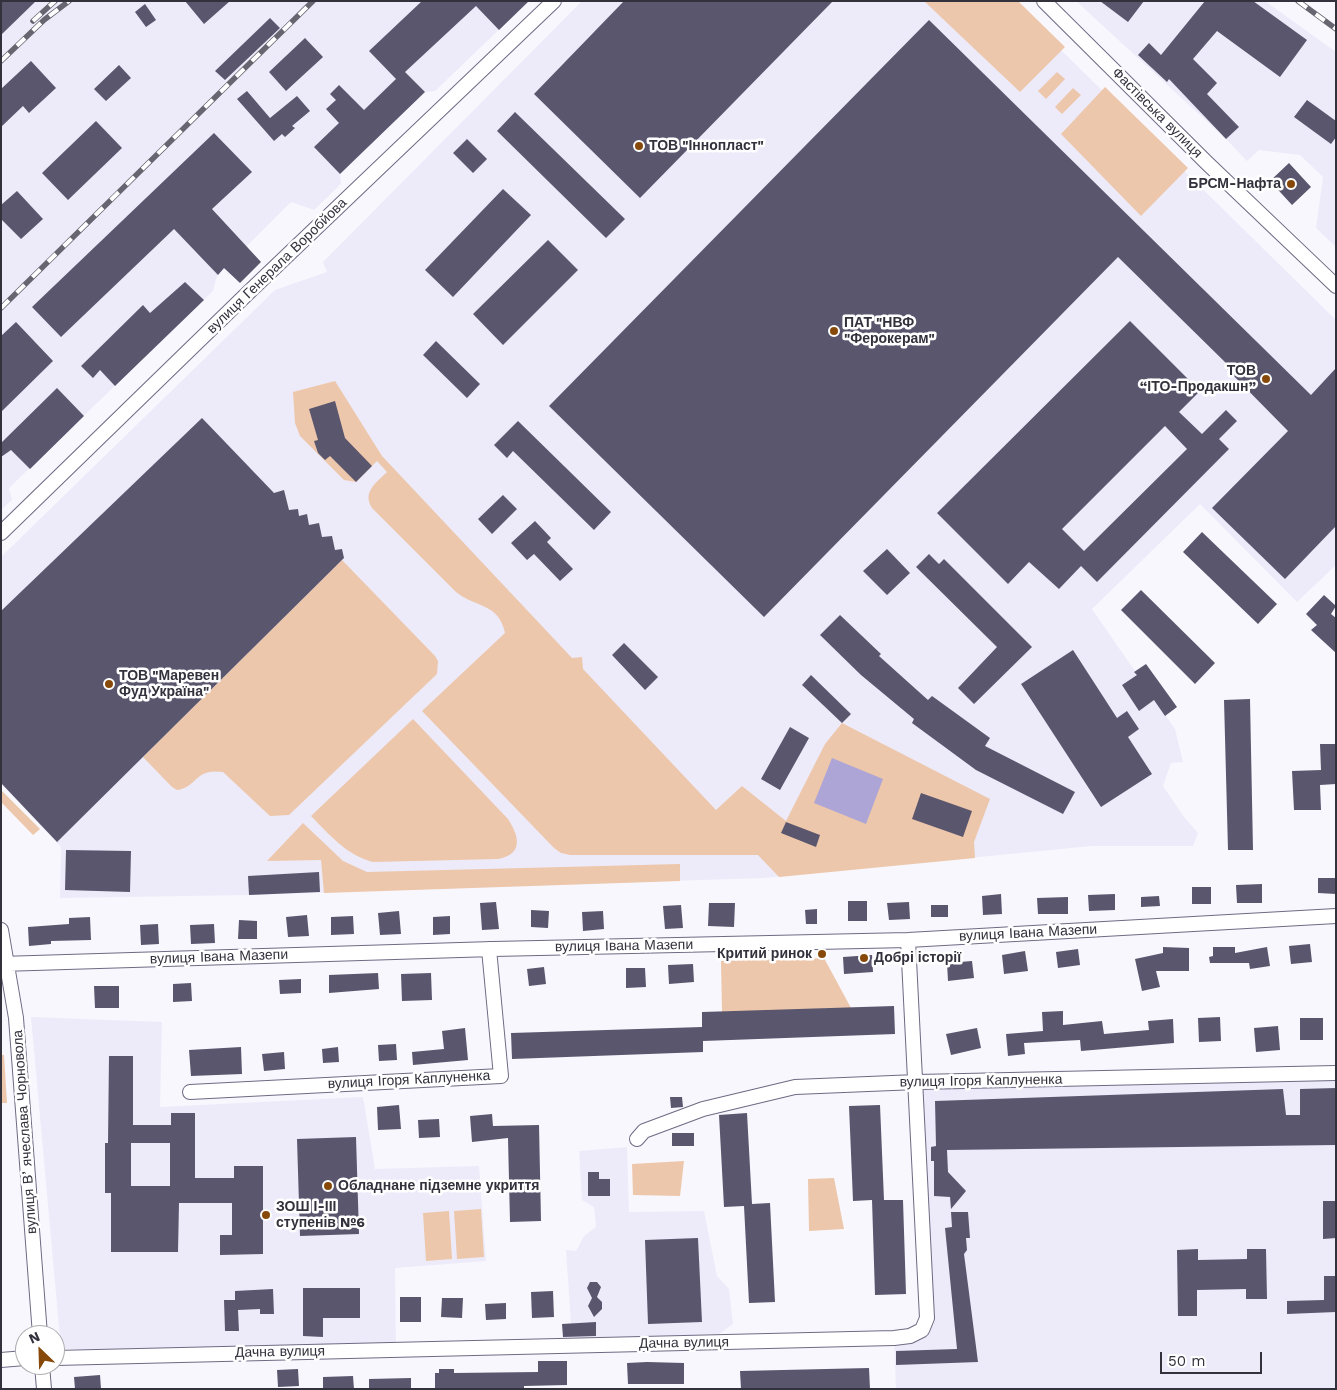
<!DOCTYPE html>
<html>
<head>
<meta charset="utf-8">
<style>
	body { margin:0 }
	#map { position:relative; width:1337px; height:1390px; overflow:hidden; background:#f8f7fd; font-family:"Work Sans",sans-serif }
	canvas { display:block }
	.frame { position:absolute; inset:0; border:2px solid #33313c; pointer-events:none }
	.north { position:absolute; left:15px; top:1325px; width:50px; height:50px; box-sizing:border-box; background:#fff; border:1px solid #adadb1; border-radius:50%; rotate:336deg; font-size:14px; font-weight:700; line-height:20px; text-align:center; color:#33313c }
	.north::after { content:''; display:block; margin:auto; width:18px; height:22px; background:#874909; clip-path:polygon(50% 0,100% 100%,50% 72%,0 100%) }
	.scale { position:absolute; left:1160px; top:1352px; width:102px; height:22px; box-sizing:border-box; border:2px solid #33313c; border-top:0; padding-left:6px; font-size:15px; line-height:18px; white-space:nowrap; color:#33313c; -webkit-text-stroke:4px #fff; paint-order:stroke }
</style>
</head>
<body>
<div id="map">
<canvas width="1337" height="1390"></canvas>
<div class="frame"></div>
<div class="north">N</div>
<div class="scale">50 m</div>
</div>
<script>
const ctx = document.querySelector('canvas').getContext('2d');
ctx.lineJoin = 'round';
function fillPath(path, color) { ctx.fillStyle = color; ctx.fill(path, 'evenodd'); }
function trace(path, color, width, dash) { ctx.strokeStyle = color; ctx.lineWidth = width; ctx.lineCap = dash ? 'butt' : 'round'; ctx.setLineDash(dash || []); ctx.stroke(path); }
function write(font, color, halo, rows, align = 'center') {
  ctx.font = font + ' "Work Sans",sans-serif'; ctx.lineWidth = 5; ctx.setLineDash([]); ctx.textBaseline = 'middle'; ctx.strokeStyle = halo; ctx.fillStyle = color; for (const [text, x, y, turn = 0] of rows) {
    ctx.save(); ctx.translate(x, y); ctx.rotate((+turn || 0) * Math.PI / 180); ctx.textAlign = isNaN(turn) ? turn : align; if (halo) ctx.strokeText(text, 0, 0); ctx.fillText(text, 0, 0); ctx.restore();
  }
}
const built = new Path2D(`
	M 1,1 L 529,1 L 435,91 L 425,92 L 340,173 L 341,184 L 314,210 L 291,202 L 217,276 L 213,291 L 9,488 L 12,500 L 1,510 Z
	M 582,1 L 1011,1 L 1336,320 L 1336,565 L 1297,602 L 1200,504 L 1092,609 L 1175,729 L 1183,762 L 1171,763 L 1163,786 L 1184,817 L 1198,833 L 1193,846 L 1092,846 L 763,878 L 249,895 L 60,898 L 61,847 L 1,783 L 1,557 L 275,290 L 327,272 L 323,262 Z
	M 1076,1 L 1265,1 L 1336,52 L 1336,247 L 1316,228 L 1323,177 L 1300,155 L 1259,150 L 1247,161 L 1226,139 Z
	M 31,1017 L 162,1022 L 160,1107 L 363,1097 L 375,1169 L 479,1166 L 486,1261 L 395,1268 L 396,1349 L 61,1349 Z
	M 1336,1073 L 1336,1389 L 896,1389 L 894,1338 L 922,1330 L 917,1082 Z
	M 627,1147 L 629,1212 L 704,1211 L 717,1276 L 729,1289 L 733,1324 L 719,1334 L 563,1340 L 562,1324 L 571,1323 L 566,1250 L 576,1251 L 584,1236 L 596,1227 L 594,1207 L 582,1200 L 579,1151 Z`);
const green = new Path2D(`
	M 924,1 L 1018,1 L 1065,47 L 1020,92 Z
	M 1057,72 L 1065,79 L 1046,99 L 1038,91 Z
	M 1105,87 L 1188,168 L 1141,216 L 1061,134 Z
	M 1073,88 L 1081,95 L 1062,114 L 1055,107 Z
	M 335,381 L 382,456 L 572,658 L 582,657 L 583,669 L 716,810 L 742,786 L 786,821 L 825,744 L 842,723 L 990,799 L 974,842 L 975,858 L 779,877 L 758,855 L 570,855 L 561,853 L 554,848 L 422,711 L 505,633 C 499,603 476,608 456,592 L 372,508 C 362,492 376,483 387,472 L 377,461 L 356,482 L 344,480 L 300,436 L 295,423 L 293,392 Z
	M 342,560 L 435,656 L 438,661 L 437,674 L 289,815 L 270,816 L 223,772 C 194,768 198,787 177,790 L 172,787 L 143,757 Z
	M 413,719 L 508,819 C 519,836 524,854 498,859 L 373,862 C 346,855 330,835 311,816 Z
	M 1,790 L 40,829 L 33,835 L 1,802 Z
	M 303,823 L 343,861 L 367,872 L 680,864 L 680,881 L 324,893 L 321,860 L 267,861 Z
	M 824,958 L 851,1008 L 722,1012 L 721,961 Z
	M 1,1055 L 4,1055 L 7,1103 L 1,1103 Z
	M 684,1161 L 680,1196 L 633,1195 L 632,1164 Z
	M 834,1178 L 844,1229 L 809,1231 L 808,1179 Z
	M 481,1209 L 484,1257 L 457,1259 L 454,1211 Z
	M 449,1211 L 452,1259 L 426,1261 L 423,1213 Z`);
const water = new Path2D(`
	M 832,758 L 883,779 L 866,824 L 814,803 Z`);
const building = new Path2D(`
	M 1,1 L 36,1 L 1,35 Z
	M 185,1 L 230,1 L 204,24 Z
	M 422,1 L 529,1 L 499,30 L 476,6 L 405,72 L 425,92 L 340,174 L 314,147 L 339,123 L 326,109 L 336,100 L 330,94 L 339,85 L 364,110 L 396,79 L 369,51 Z
	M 624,1 L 833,1 L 640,198 L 534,94 Z
	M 1100,1 L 1144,1 L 1128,22 Z
	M 1205,1 L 1253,1 L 1307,40 L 1280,77 L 1217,31 L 1193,59 L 1217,83 L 1207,94 L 1239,127 L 1226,139 L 1169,79 L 1167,82 L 1138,55 L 1149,43 L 1161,55 Z
	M 145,4 L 156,20 L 146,27 L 135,12 Z
	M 270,18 L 280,28 L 225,80 L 215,71 Z
	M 929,20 L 1311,395 L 1336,368 L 1336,526 L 1285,579 L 1212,508 L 1288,431 L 1225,367 L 1228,365 L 1118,257 L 764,617 L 549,406 Z
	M 305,38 L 323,57 L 286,91 L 269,72 Z
	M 31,61 L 56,88 L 29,113 L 23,106 L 1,127 L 1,89 Z
	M 119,65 L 131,78 L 106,101 L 94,89 Z
	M 247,91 L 270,118 L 297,96 L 310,111 L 292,126 L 295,128 L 285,137 L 282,134 L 274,141 L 237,99 Z
	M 1307,100 L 1336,121 L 1336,137 L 1331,144 L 1294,117 Z
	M 515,112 L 625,219 L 606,238 L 497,131 Z
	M 96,121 L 122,148 L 68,200 L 42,173 Z
	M 214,133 L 252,172 L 212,209 L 261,262 L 240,283 L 224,268 L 218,275 L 174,229 L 61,337 L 32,307 Z
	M 467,139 L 487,159 L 473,173 L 453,153 Z
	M 1289,163 L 1311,187 L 1292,205 L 1270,181 Z
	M 503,189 L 531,215 L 453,297 L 425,270 Z
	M 17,191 L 43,219 L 21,239 L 1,219 L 1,205 Z
	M 548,240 L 578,270 L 503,345 L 473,314 Z
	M 185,282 L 204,300 L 115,386 L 100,370 L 93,378 L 81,366 L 143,305 L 150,313 Z
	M 1130,321 L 1200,391 L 1179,412 L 1202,434 L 1226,410 L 1237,421 L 1219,439 L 1229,449 L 1097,582 L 1081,566 L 1059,589 L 1029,562 L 1008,584 L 937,513 ZM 1165,426 L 1187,449 L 1084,551 L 1062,529 Z
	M 16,322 L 53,361 L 1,412 L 1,336 Z
	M 436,341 L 480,384 L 467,398 L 423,355 Z
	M 57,388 L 84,416 L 30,469 L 11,450 L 1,457 L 1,443 Z
	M 335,401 L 345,438 L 372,466 L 356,482 L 330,456 L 325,460 L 318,453 L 314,441 L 318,440 L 309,409 Z
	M 202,418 L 274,493 L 284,490 L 289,510 L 298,509 L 299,516 L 307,514 L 309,525 L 319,523 L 322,537 L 332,536 L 335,550 L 342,549 L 344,558 L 57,842 L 1,783 L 1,611 Z
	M 518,421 L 611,512 L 594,530 L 513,451 L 507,458 L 494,445 Z
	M 503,495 L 517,509 L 492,534 L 478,519 Z
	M 535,521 L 551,538 L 547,542 L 573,569 L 560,581 L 534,554 L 527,560 L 511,543 Z
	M 1202,532 L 1277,604 L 1258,624 L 1183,552 Z
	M 887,549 L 910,573 L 887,595 L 863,571 Z
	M 929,554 L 939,564 L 944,559 L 1032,647 L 974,704 L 958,688 L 997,647 L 916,567 Z
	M 1141,590 L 1215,663 L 1195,684 L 1121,610 Z
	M 1324,595 L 1336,606 L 1331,614 L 1336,618 L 1336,653 L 1311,630 L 1317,625 L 1306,614 Z
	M 840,615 L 881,654 L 879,656 L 928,700 L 932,696 L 990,738 L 985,746 L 1075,792 L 1063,814 L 976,770 L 912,723 L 914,719 L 861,675 L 820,635 Z
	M 624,643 L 658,677 L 645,690 L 612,655 Z
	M 1073,650 L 1117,718 L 1127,711 L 1139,729 L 1128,737 L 1152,774 L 1101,807 L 1021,684 Z
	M 1146,664 L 1177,707 L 1165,716 L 1154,700 L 1139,711 L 1122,685 L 1137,675 L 1134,672 Z
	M 811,675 L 851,714 L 842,723 L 802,685 Z
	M 1250,699 L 1253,850 L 1228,850 L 1224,700 Z
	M 790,727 L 809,738 L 780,790 L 761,779 Z
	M 1320,744 L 1336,744 L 1336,784 L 1320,785 L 1321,810 L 1294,810 L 1292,771 L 1321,770 Z
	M 921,793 L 972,811 L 963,837 L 912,819 Z
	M 786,822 L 820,835 L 816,847 L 781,833 Z
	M 66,850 L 131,851 L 130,892 L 65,890 Z
	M 319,872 L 320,892 L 249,895 L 248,876 Z
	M 1318,878 L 1336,878 L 1336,894 L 1318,893 Z
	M 1262,884 L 1262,903 L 1237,903 L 1236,885 Z
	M 1192,887 L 1211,887 L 1211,904 L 1192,904 Z
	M 1001,894 L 1002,914 L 983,915 L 982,896 Z
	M 1115,894 L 1115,910 L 1089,911 L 1088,895 Z
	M 1159,896 L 1160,906 L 1141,907 L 1141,897 Z
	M 1068,897 L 1068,914 L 1038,914 L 1037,898 Z
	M 848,901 L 867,901 L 867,921 L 848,921 Z
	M 496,902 L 499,929 L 482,930 L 480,903 Z
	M 909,902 L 910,919 L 889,920 L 887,903 Z
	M 709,903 L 735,903 L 734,927 L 708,926 Z
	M 681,905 L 683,928 L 665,929 L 663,906 Z
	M 931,905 L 948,905 L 948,917 L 931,917 Z
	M 817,909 L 817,924 L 806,924 L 805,910 Z
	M 531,910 L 549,911 L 548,928 L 531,927 Z
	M 399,911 L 401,934 L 380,935 L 378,913 Z
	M 603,911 L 604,929 L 583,931 L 582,912 Z
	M 307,915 L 309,936 L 288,937 L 286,917 Z
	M 353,916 L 354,934 L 331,935 L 331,917 Z
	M 450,916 L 450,934 L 433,935 L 433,917 Z
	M 90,917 L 91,940 L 51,941 L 51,944 L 29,946 L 28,927 L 69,924 L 69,918 Z
	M 239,920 L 257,921 L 257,939 L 238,939 Z
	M 158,924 L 159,944 L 141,945 L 140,925 Z
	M 214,924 L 215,943 L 191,944 L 190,925 Z
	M 1310,944 L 1312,962 L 1291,964 L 1289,946 Z
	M 1163,947 L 1189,948 L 1189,971 L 1156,971 L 1160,987 L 1142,991 L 1135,959 L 1163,953 Z
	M 1213,947 L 1235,947 L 1235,953 L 1267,947 L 1270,966 L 1250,969 L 1249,963 L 1210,963 L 1209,957 L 1213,956 Z
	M 1078,949 L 1080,965 L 1058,968 L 1056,952 Z
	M 1025,951 L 1028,971 L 1004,974 L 1002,955 Z
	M 872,955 L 873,972 L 844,974 L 843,957 Z
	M 972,961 L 974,978 L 948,981 L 947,963 Z
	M 693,964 L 694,982 L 669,984 L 668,965 Z
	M 544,967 L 546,984 L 529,986 L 527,969 Z
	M 626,968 L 645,968 L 646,987 L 626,988 Z
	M 378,973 L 379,989 L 329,993 L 329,975 Z
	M 431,973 L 432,1000 L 402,1001 L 401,974 Z
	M 301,979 L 301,993 L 280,994 L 279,980 Z
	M 191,983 L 192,1001 L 173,1002 L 173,984 Z
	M 94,986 L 119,986 L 119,1008 L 95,1008 Z
	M 894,1006 L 895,1034 L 703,1041 L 703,1052 L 512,1059 L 511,1033 L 702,1027 L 702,1012 Z
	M 1063,1011 L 1063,1025 L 1102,1021 L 1104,1034 L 1149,1030 L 1148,1021 L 1173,1019 L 1174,1043 L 1081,1051 L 1080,1040 L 1024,1043 L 1025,1054 L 1008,1056 L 1006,1034 L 1043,1031 L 1042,1012 Z
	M 1220,1017 L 1221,1041 L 1199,1042 L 1198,1018 Z
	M 1300,1018 L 1323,1018 L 1323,1040 L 1300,1040 Z
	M 1278,1026 L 1280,1050 L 1256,1052 L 1254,1028 Z
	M 465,1028 L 468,1060 L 413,1065 L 412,1052 L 444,1049 L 442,1031 Z
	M 977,1028 L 981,1048 L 951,1055 L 946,1034 Z
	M 396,1044 L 397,1060 L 379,1061 L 378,1045 Z
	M 241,1047 L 242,1074 L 191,1076 L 189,1050 Z
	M 338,1047 L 339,1062 L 323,1063 L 322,1049 Z
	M 284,1052 L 285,1069 L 264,1071 L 262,1054 Z
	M 109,1056 L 133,1056 L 133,1125 L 171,1125 L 171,1113 L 195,1113 L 195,1178 L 234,1178 L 234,1166 L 263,1166 L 263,1254 L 220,1255 L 220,1235 L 232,1235 L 232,1203 L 179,1203 L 178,1252 L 111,1252 L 111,1193 L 105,1193 L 105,1143 L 108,1143 ZM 131,1143 L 170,1143 L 170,1186 L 131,1186 Z
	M 1336,1088 L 1336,1145 L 947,1150 L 948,1172 L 966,1191 L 951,1209 L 950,1197 L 934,1196 L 934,1161 L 931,1161 L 931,1147 L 936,1146 L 935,1101 L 1283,1089 L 1286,1115 L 1300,1115 L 1300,1089 Z
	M 670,1097 L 682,1097 L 683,1107 L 671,1108 Z
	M 399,1105 L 401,1129 L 378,1130 L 377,1107 Z
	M 880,1105 L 884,1200 L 903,1200 L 906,1294 L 875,1295 L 872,1200 L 853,1201 L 849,1106 Z
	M 747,1113 L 752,1204 L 770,1203 L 775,1302 L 749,1303 L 744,1206 L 724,1207 L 719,1115 Z
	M 492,1114 L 493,1126 L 539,1125 L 541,1221 L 510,1222 L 508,1138 L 472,1142 L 470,1116 Z
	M 439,1119 L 440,1137 L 419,1138 L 418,1120 Z
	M 672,1133 L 694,1133 L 694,1146 L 672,1146 Z
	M 356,1137 L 359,1234 L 300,1236 L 297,1139 Z
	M 588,1172 L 599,1172 L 599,1179 L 610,1179 L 610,1196 L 588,1196 Z
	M 1323,1201 L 1336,1201 L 1336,1238 L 1323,1239 Z
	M 951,1212 L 968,1212 L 970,1238 L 966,1238 L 967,1250 L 964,1254 L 978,1362 L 896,1365 L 896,1351 L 957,1349 L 945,1228 L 952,1227 Z
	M 698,1238 L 702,1322 L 648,1324 L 645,1240 Z
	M 1198,1249 L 1198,1260 L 1247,1259 L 1247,1249 L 1266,1249 L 1267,1299 L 1246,1299 L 1246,1289 L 1197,1290 L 1197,1316 L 1178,1316 L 1177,1250 Z
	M 1324,1276 L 1336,1276 L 1336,1312 L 1287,1314 L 1287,1301 L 1324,1300 Z
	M 590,1282 L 597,1282 L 601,1287 L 597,1297 L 602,1302 L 602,1309 L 594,1317 L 588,1306 L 592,1298 L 587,1288 Z
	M 303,1288 L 360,1288 L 360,1318 L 323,1318 L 323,1337 L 303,1336 Z
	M 273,1289 L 274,1314 L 260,1314 L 260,1309 L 238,1310 L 239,1331 L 225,1331 L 224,1300 L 235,1300 L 235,1291 Z
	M 553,1291 L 554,1317 L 532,1318 L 531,1292 Z
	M 400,1297 L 421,1297 L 421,1322 L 400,1322 Z
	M 442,1298 L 463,1298 L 462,1318 L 441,1317 Z
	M 506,1303 L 506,1319 L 486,1320 L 485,1304 Z
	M 596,1322 L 596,1336 L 563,1337 L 562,1324 Z
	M 538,1361 L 567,1361 L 567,1385 L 524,1386 L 524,1389 L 435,1389 L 435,1373 L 439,1373 L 439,1369 L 454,1369 L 454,1373 L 538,1372 Z
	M 647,1362 L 684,1363 L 684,1384 L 628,1384 L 627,1363 Z
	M 869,1368 L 870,1389 L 741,1389 L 740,1371 Z
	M 298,1369 L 299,1386 L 278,1387 L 277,1370 Z
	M 100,1375 L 101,1389 L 75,1389 L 74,1377 Z
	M 353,1376 L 354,1389 L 323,1389 L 323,1377 Z
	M 411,1378 L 411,1389 L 369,1389 L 369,1379 Z`);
const minor = new Path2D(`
	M 1044,1 L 1207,163 L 1336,286
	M 1,533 L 250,291 L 554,1
	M 1,930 L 16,1018 L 40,1335
	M 1,964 L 493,949 L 908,940 L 1336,916
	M 190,1092 L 501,1076 L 489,949
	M 637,1139 L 644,1131 L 703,1109 L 795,1087 L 917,1082 L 1336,1073
	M 55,1358 L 894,1338 L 910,1336 L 922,1330 L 927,1318 L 908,940
	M 1,1360 L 25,1358
	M 42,1365 L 44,1389`);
const rail = new Path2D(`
	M 1298,1 L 1336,29
	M 33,21 L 55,1
	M 1,61 L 44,20 L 69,1
	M 1,308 L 313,1`);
const markers = [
	[639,146,5,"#874909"],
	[1291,184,5,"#874909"],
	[834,331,5,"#874909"],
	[1266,379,5,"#874909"],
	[109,684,5,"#874909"],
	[822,954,5,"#874909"],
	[864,958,5,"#874909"],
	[328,1186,5,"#874909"],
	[266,1215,5,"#874909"]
];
const streetNames = [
	["Фастівська вулиця",1157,113,45],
	["вулиця Генерала Воробйова",277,266,-44],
	["вулиця Івана Мазепи",1028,933,-3],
	["вулиця Івана Мазепи",624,946,-1],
	["вулиця Івана Мазепи",219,957,-2],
	["вулиця Ігоря Каплуненка",409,1080,-3],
	["вулиця Ігоря Каплуненка",981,1081,-1],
	["вулиця Вʼячеслава Чорновола",25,1132,-94],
	["Дачна вулиця",684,1343,-1],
	["Дачна вулиця",280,1352,-1]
];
const poiNames = [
	["ТОВ \"Іннопласт\"",649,146],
	["БРСМ-Нафта",1281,184,"right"],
	["ПАТ \"НВФ",844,323],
	["\"Ферокерам\"",844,339],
	["ТОВ",1256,371,"right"],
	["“ІТО-Продакшн”",1256,387,"right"],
	["ТОВ \"Маревен",119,676],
	["Фуд Україна\"",119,692],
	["Критий ринок",812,954,"right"],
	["Добрі історії",874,958],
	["Обладнане підземне укриття",338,1186],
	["ЗОШ І-ІІІ",276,1207],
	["ступенів №6",276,1223]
];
fillPath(built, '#edebf9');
fillPath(green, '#edc7ab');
fillPath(water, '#ada5d5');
fillPath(building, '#5a566e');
trace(minor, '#6e6a83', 16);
trace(minor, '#fff', 14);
trace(rail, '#67656f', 5.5);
trace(rail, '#fff', 4, [11]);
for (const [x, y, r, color] of markers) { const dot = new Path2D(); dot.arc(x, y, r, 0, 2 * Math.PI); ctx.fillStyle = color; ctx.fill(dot); trace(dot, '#fff', 2); }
write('14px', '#33313c', '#fff', streetNames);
write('bold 14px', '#33313c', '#fff', poiNames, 'left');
</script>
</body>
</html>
